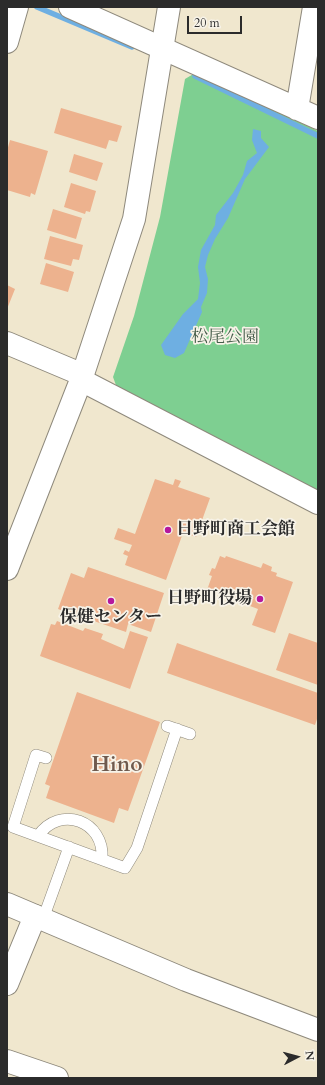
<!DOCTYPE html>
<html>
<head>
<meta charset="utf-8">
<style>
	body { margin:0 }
	#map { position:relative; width:325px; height:1085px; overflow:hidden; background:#f0e7ce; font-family:Cardo,serif }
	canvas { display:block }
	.frame { position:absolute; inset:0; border:8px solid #2b2b2b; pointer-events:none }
	.north { position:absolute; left:277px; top:1037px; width:40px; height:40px; -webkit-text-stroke:3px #f7f3e8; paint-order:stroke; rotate:84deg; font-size:11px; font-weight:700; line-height:16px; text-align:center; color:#2b2b2b }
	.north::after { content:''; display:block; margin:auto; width:14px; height:18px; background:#2b2b2b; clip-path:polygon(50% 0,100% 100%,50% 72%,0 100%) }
	.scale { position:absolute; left:187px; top:16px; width:55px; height:18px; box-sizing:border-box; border:2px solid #2b2b2b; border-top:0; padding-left:5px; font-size:12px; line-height:14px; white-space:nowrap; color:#2b2b2b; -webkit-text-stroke:3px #f7f3e8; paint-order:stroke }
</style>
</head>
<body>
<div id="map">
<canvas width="325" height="1085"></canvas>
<div class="frame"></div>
<div class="north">N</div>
<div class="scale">20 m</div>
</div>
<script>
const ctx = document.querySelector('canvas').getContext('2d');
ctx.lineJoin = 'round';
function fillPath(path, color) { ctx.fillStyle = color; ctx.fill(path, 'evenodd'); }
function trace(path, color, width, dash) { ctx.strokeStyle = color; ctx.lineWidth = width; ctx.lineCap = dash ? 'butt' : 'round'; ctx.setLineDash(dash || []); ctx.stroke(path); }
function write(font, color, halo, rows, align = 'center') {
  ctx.font = font + ' Cardo,"Noto Serif JP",serif'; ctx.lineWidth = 3.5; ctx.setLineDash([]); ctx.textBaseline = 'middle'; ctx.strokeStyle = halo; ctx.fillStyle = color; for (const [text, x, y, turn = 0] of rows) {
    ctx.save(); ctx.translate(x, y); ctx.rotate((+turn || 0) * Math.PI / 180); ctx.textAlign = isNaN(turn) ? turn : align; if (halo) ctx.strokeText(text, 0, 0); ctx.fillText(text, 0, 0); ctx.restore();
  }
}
const green = new Path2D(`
	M 195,73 L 318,131 L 318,493 L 117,388 L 113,377 L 134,316 L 160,217 L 185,79 Z`);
const water = new Path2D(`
	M 253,129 L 261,131 L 261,138 L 269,147 L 245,179 L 228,218 L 215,239 L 208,255 L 205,267 L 208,279 L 207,293 L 201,307 L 202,312 L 184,353 L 175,358 L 165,355 L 161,345 L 183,314 L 198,299 L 200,283 L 198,267 L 201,250 L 215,225 L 216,215 L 233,193 L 243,175 L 247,161 L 257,153 L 252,140 Z`);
const stream = new Path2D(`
	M 37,7 L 132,47
	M 195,76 L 318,136`);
const building = new Path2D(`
	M 61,108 L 122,126 L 117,142 L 109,140 L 106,149 L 54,133 Z
	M 10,140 L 48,151 L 35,195 L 31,193 L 30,197 L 7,190 L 7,151 Z
	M 74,154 L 103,163 L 97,181 L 69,172 Z
	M 71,183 L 96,191 L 90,212 L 86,211 L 85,214 L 64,207 Z
	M 53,209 L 82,218 L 76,239 L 47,230 Z
	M 50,236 L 83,245 L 79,260 L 73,259 L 71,266 L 44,259 Z
	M 46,263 L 74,272 L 68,292 L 40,284 Z
	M 7,285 L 15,289 L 7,309 Z
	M 155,479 L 173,485 L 175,479 L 181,481 L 178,487 L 210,498 L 196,537 L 183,533 L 166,580 L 125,565 L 128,556 L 123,554 L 125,550 L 129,552 L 132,545 L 114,539 L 118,528 L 135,534 Z
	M 220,556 L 225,558 L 226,556 L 261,568 L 263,563 L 272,567 L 271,571 L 277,573 L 276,576 L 293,582 L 275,633 L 252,625 L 258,609 L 207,590 L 212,576 L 209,575 L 212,568 L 215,569 Z
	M 88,567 L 164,593 L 151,632 L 128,624 L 126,632 L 82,617 L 80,624 L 61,617 L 63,611 L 58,609 L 71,573 L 84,578 Z
	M 57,621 L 83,631 L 85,628 L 103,634 L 101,639 L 124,649 L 130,631 L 148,637 L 130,689 L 40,656 L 51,624 L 55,625 Z
	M 289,633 L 318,643 L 318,685 L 276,670 Z
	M 177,643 L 318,693 L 318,716 L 315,725 L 167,673 Z
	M 77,692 L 160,722 L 128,811 L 119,808 L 114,823 L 46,798 L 50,786 L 45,784 Z`);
const lane = new Path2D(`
	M 167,726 L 190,734
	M 46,758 L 36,755 L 13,827 L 125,868 L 137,848 L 177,729
	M 38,836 C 60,804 105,821 102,859
	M 43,919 L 69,847`);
const street = new Path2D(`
	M 70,7 L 318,118
	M 7,42 L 17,7
	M 297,109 L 314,7
	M 7,343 L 83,375
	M 81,380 L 318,503
	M 7,984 L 35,916
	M 7,1061 L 57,1078`);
const secondary = new Path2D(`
	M 7,569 L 81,380 L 134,219 L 169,7
	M 7,904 L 186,980 L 318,1030`);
const markers = [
	[168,530,4,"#b5179e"],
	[260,599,4,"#b5179e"],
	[111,601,4,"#b5179e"]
];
const parkNames = [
	["松尾公園",225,338]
];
const poiNames = [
	["日野町商工会館",176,530],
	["日野町役場",252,599,"right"],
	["保健センター",111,618,"center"]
];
const districtNames = [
	["Hino",117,766]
];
fillPath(green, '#7ecf91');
fillPath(water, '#6eafe2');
trace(stream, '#6eafe2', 5.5);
fillPath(building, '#edb28e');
trace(lane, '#8e897c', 12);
trace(street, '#8e897c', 24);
trace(secondary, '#8e897c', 24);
trace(lane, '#fff', 11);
trace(street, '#fff', 22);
trace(secondary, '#fff', 22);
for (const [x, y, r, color] of markers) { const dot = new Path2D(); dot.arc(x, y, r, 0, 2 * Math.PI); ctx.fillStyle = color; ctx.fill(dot); trace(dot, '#f7f3e8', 1.5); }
write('17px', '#445c4a', '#f7f3e8', parkNames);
write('bold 17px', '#2b2b2b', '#f7f3e8', poiNames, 'left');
write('bold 21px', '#6f5a4e', '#f7f3e8', districtNames);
</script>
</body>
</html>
